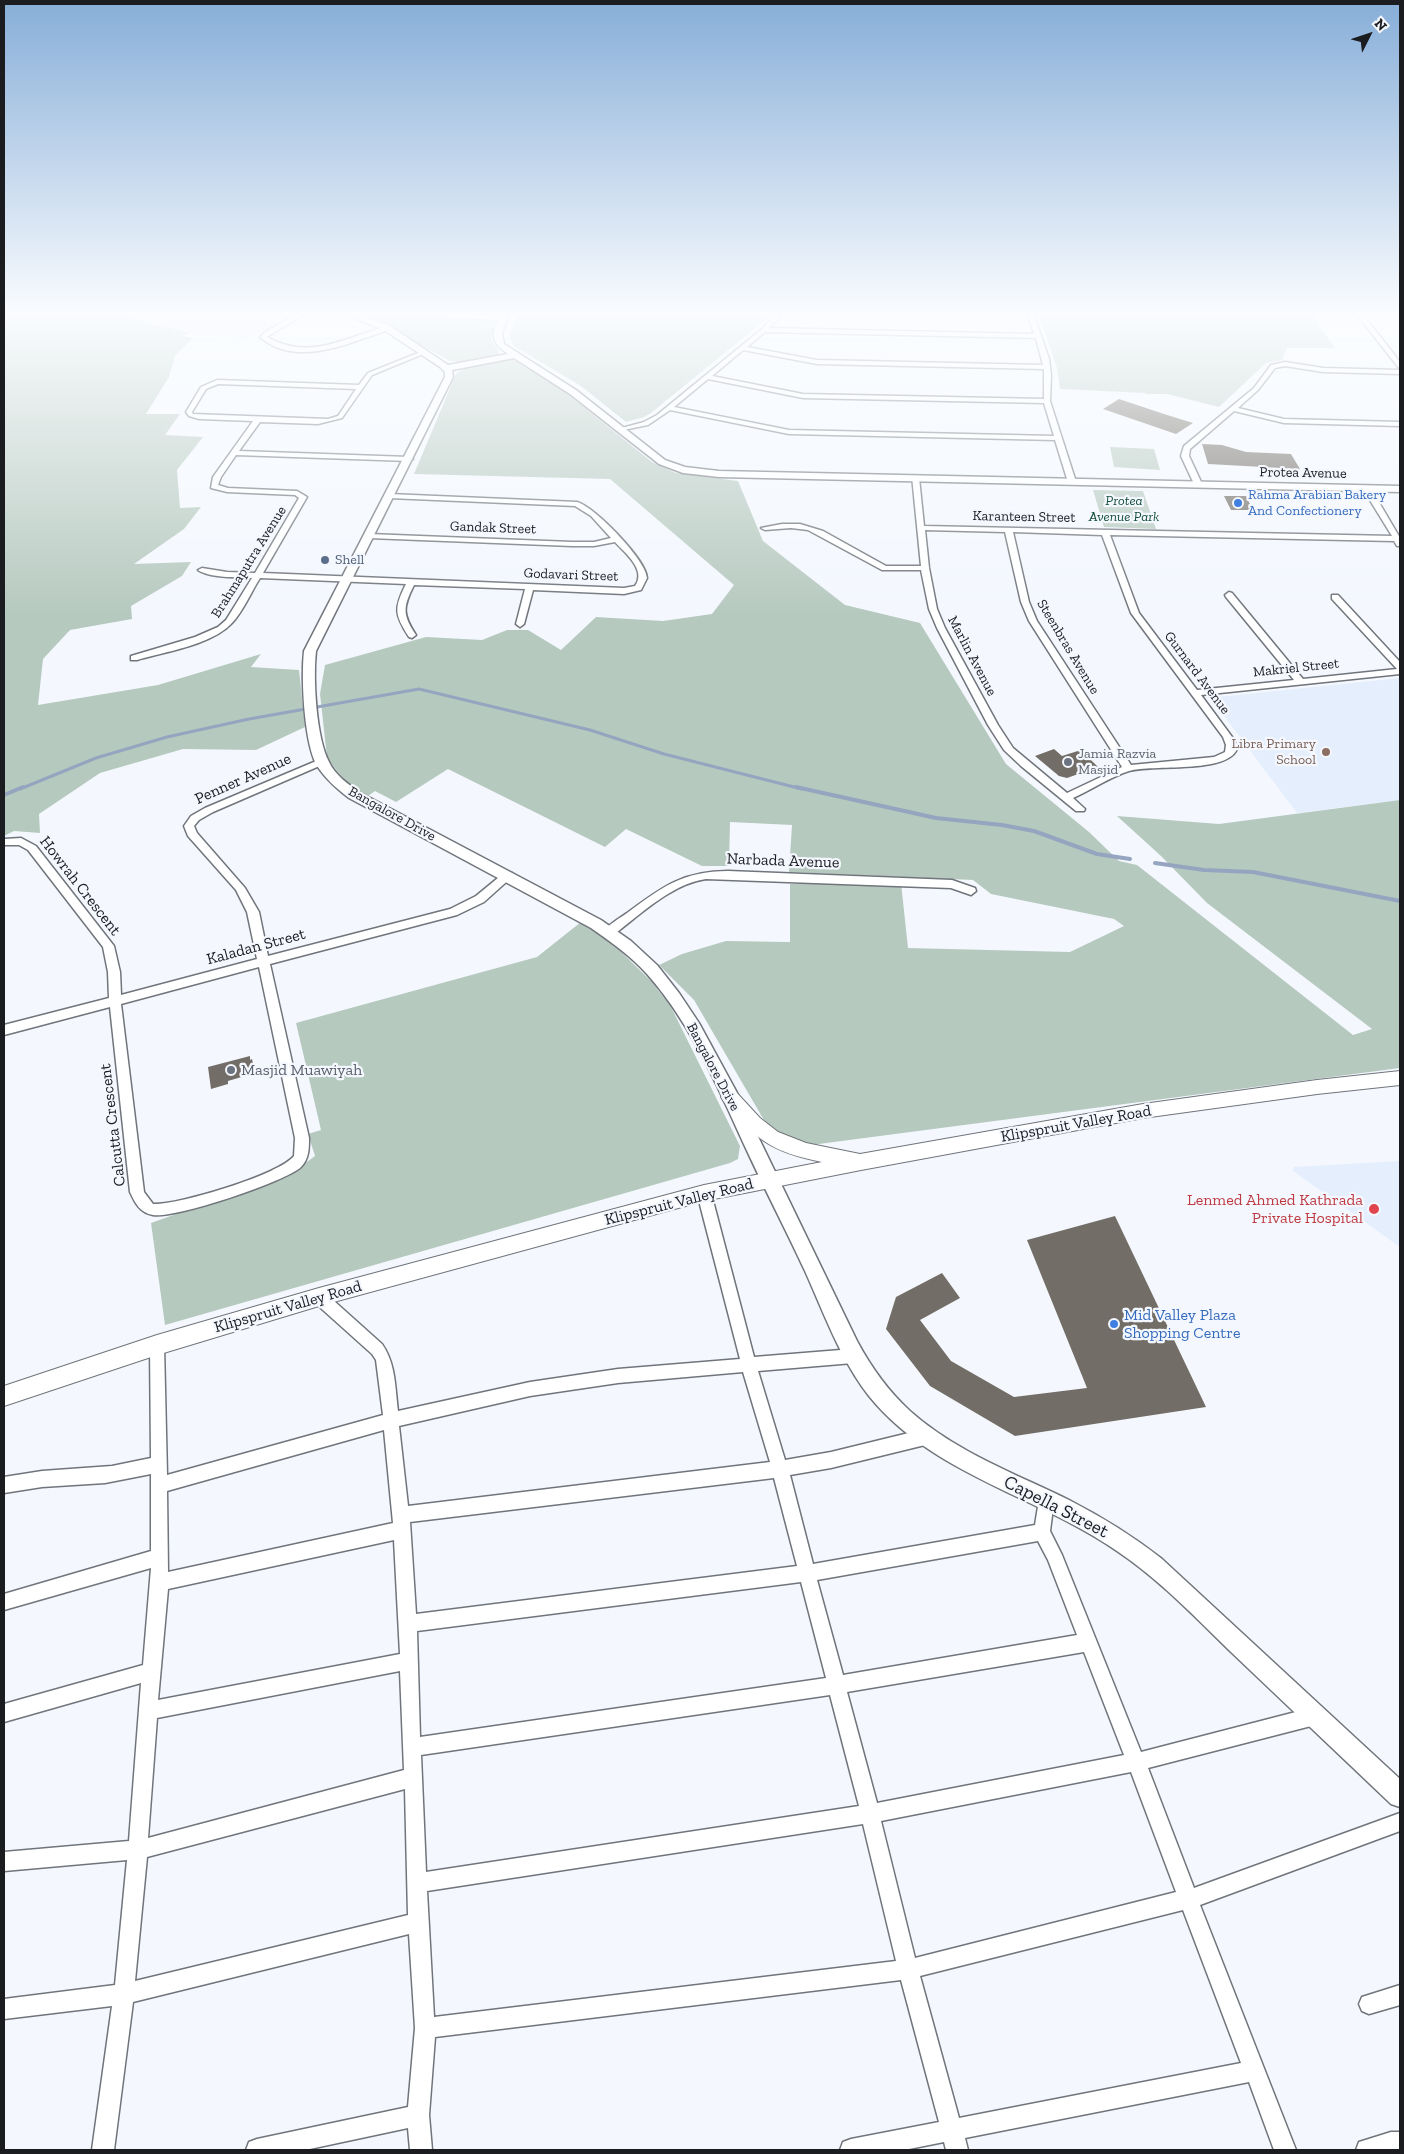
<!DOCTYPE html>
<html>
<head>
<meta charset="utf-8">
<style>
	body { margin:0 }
	#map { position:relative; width:1404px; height:2154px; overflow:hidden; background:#f4f8fe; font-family:"Zilla Slab",serif }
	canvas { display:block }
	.frame { position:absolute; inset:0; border:5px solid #1a1c1f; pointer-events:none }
	.north { position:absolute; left:1344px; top:10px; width:50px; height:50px; -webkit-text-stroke:4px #f4f8fe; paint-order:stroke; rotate:49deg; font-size:14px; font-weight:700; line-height:20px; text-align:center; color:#1a1c1f }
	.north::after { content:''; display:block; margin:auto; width:18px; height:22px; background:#1a1c1f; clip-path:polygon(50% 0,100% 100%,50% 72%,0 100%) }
</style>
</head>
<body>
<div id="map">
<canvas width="1404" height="2154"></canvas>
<div class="frame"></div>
<div class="north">N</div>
</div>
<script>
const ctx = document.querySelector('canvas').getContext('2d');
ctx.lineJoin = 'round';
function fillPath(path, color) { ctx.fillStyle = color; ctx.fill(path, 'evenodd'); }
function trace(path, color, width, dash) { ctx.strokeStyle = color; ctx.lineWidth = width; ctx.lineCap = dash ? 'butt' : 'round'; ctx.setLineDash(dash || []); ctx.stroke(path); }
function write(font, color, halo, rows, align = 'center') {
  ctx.font = font + ' "Zilla Slab",serif'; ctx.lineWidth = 4.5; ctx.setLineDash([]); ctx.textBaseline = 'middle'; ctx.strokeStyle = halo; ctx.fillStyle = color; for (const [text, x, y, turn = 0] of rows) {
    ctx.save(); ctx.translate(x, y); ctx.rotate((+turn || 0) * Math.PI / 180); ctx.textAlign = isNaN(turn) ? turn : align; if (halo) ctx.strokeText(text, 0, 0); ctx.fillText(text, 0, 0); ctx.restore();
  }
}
const industrial = new Path2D(`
	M 124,312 L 298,312 L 248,338 L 197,335 L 143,322 Z`);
const built = new Path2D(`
	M 1400,678 L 1400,800 L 1297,813 L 1215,704 L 1219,697 Z
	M 1400,1161 L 1400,1247 L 1293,1171 L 1294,1167 Z`);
const green = new Path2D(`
	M 4,312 L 124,312 L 143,322 L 189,333 L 183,336 L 193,338 L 175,356 L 169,377 L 146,414 L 180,414 L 165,435 L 203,437 L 177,470 L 180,508 L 201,507 L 184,529 L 134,564 L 191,562 L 182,576 L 131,606 L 132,619 L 70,630 L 43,659 L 38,705 L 158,685 L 261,654 L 251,667 L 299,670 L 305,727 L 256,750 L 183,749 L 100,773 L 39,814 L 40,833 L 14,831 L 4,836 Z
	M 349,312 L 428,312 L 448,317 L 493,319 L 497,322 L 493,330 L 491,340 L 499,351 L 499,354 L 495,356 L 461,362 L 450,361 L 387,326 Z
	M 518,312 L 775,312 L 651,413 L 644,417 L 626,422 L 581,386 L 514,346 L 509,335 Z
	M 1038,312 L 1309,312 L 1335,348 L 1287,348 L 1282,360 L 1266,363 L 1219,407 L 1167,394 L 1146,394 L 1145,393 L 1060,389 L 1057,368 Z
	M 508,359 L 521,361 L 555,384 L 652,462 L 676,473 L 738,481 L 763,541 L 845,605 L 920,623 L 1006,764 L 1089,832 L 1119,861 L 1137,865 L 1353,1035 L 1372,1029 L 1207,903 L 1161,856 L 1117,816 L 1219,824 L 1400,800 L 1400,1068 L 811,1145 L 799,1144 L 768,1127 L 694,1000 L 659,965 L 682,954 L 726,941 L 790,942 L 790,884 L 901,883 L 908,948 L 1070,952 L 1124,926 L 1114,919 L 991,894 L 973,880 L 789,872 L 792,825 L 730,822 L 729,866 L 702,866 L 626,829 L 605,847 L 448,769 L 396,802 L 375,791 L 368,796 L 349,784 L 337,771 L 327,757 L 320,694 L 325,665 L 426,637 L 482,640 L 507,630 L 528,630 L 561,650 L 596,617 L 663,621 L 712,614 L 734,585 L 610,479 L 414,474 L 456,374 L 468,366 Z
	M 1110,447 L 1154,449 L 1160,470 L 1114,467 Z
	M 1093,490 L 1143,491 L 1156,529 L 1104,527 Z
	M 581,922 L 612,943 L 651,981 L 671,1007 L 740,1146 L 738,1159 L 730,1163 L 165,1325 L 151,1223 L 293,1172 L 315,1156 L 308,1134 L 321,1130 L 296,1023 L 537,957 Z`);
const streamFar1 = new Path2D(`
	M 20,789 L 96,758 L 167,737 L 249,719 L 419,689 L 590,730 L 664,754 L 802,789`);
const stream = new Path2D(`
	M 796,787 L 936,818 L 1002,825 L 1034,831 L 1097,854 L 1130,859
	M 4,795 L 23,787
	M 1155,863 L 1204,870 L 1253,872 L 1400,901`);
const building = new Path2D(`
	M 1119,399 L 1164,414 L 1193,423 L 1176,434 L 1103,409 Z
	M 1202,444 L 1222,445 L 1246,452 L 1291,454 L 1300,469 L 1208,464 Z
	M 1224,496 L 1246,496 L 1253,510 L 1231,510 Z
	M 1054,749 L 1062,756 L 1081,750 L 1098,767 L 1067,778 L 1059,776 L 1035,756 Z
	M 250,1056 L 250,1060 L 252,1059 L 255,1073 L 228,1081 L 228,1084 L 211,1089 L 208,1067 Z
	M 1115,1216 L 1206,1407 L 1015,1436 L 930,1386 L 886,1329 L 896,1297 L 942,1273 L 960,1298 L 920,1320 L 951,1361 L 1014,1397 L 1087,1388 L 1027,1240 Z`);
const minor = new Path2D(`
	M 300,312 L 308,312 L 267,337 C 309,361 345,338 387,326 L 390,328 C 383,333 373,335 365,338 C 332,350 290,363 260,337 L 265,332 Z
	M 431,312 L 503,316 L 506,318 L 503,320 L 454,318 Z
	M 778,312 L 785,312 L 769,328 L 1034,334 L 1027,312 L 1033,312 L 1049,359 L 1051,375 L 1050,401 L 1076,482 L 1072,484 L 1068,482 L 1055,440 L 789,434 L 670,410 L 648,425 L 618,431 L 618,429 L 644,422 L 657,415 L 762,329 ZM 765,332 L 1036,338 L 1043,365 L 817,360 L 747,347 ZM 743,350 L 817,364 L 1044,369 L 1044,399 L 803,394 L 712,376 ZM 708,379 L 803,398 L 1044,403 L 1054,436 L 789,430 L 674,407 Z
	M 1355,312 L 1361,312 L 1400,362 L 1400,368 L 1398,367 Z
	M 423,351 L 428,352 L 372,375 L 342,418 L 318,424 L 260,422 L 239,451 L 409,457 L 413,459 L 409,461 L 236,455 L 221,477 L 218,485 L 228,488 L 297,491 L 307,497 L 263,573 L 624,588 L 635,586 C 647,570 625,553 615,542 L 594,546 L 572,546 L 369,538 L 365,536 L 369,534 L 572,542 L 594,542 L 611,538 L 591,516 L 575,506 L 389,498 L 385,496 L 389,494 L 577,502 C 595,507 646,560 647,578 L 641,590 L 624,594 L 533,590 L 524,624 L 520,627 L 516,624 L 525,589 L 414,585 C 403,607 402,614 416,635 L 412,638 L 409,637 C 394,614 394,608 406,584 L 260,578 C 251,592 243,612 231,624 C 211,645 164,652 137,660 L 131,660 L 131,656 L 195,637 L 218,627 L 226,620 L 252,578 C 237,577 209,578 198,570 L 202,568 L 227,572 L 255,573 L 299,498 L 295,495 L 227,492 L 211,488 L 213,477 L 253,421 L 199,419 L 189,416 L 186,412 L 201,387 L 217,380 L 359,385 L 368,373 ZM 218,384 L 356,389 L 338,416 L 328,419 L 193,414 L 192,412 L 206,389 Z
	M 1285,362 L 1323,368 L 1400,370 L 1400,374 L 1323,372 L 1285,366 L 1275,368 L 1258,390 L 1238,408 L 1284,419 L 1400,422 L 1400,426 L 1284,423 L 1234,411 L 1190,449 L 1189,456 L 1202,484 L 1195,486 L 1181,456 L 1184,446 L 1254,388 L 1271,365 Z
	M 912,476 L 919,478 L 924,526 L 1392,536 L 1363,489 L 1370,487 L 1400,538 L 1400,546 L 1397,546 L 1394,541 L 1110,535 L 1139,613 L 1197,690 L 1294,680 L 1226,597 L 1225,595 L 1229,592 L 1232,593 L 1303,679 L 1397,669 L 1332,599 L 1332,595 L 1338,595 L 1400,662 L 1400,674 L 1201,695 L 1235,741 L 1237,749 C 1227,774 1153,764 1129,771 C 1110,777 1091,790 1073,798 L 1085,809 L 1084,811 L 1076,811 L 1021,766 L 1004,750 L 988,725 L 937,628 L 929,609 L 921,570 L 882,570 L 808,530 L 791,528 L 765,530 L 761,528 L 782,524 L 800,524 L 823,531 L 886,566 L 921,566 ZM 925,530 L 1005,532 L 1021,602 L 1029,621 L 1122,767 L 1067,793 L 1013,748 L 998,725 L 945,628 L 937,609 L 929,568 ZM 1013,532 L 1102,535 L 1131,613 L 1223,737 L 1226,745 L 1225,752 L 1214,757 L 1131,765 L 1037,621 L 1029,602 Z
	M 321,759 L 324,760 L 324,764 L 213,812 L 199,820 L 194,826 L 197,833 L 245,888 L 259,912 L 268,956 L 450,909 L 476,896 L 504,873 L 512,873 L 513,876 L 484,902 L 457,915 L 270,964 L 309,1138 C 309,1148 309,1159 301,1167 C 285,1182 174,1219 153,1215 C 140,1213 135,1203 130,1192 L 110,1007 L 4,1035 L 4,1025 L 109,998 L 108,972 L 103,947 L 28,850 L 19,845 L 4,845 L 4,839 L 21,838 L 36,846 L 114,946 L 120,972 L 121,995 L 257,959 L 247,912 L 236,890 L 188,836 L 184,826 L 191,816 L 205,808 ZM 259,967 L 295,1138 L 294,1156 C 279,1175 178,1205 153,1204 L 144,1192 L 121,1004 Z
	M 728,871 L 952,880 L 975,888 L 976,891 L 971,895 L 951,888 L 706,879 C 671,884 640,915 613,935 L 605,935 L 603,932 C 609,924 620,918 627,913 C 662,887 683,871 728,871 Z
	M 704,1187 L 709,1189 L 711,1193 L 754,1357 L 853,1349 L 858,1351 L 860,1356 L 858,1361 L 853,1363 L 758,1371 L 785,1460 L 831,1452 L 925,1429 L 930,1432 L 933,1437 L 930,1442 L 925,1445 L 831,1468 L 790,1475 L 813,1564 L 1035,1525 L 1040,1494 L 1046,1492 L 1052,1494 L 1054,1500 L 1050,1531 L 1062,1555 L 1141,1752 L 1315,1707 L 1321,1710 L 1324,1716 L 1321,1722 L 1315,1725 L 1148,1768 L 1194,1888 L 1400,1813 L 1400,1831 L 1200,1905 L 1296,2150 L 1274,2150 L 1249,2082 L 965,2138 L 968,2150 L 946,2150 L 944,2142 L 904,2150 L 840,2150 L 843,2142 L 851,2139 L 939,2122 L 901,1980 L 435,2037 L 429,2115 L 432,2150 L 410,2150 L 408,2128 L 305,2150 L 246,2150 L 249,2142 L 257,2139 L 408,2107 L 415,2028 L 409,1934 L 133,2002 L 114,2150 L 92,2150 L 112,2006 L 4,2019 L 4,1999 L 115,1985 L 127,1860 L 4,1871 L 4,1852 L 129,1841 L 141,1683 L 4,1722 L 4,1704 L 143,1665 L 151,1568 L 4,1610 L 4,1594 L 151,1551 L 151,1474 L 105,1483 L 42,1487 L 4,1493 L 4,1477 L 42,1471 L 112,1466 L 151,1458 L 150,1345 L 152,1340 L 157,1338 L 162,1340 L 164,1345 L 167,1475 L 383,1415 L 376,1360 L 372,1354 L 314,1302 L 312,1297 L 314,1292 L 319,1291 L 324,1292 L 382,1344 C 396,1364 395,1388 398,1411 L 530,1382 L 618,1369 L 740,1359 L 697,1193 L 699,1189 ZM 743,1372 L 770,1462 L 408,1506 L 399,1426 L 530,1396 L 618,1383 ZM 384,1430 L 393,1523 L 168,1572 L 167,1491 ZM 774,1478 L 797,1566 L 416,1614 L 410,1522 ZM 394,1540 L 400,1654 L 158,1700 L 168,1589 ZM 1038,1541 L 1048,1560 L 1077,1635 L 843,1675 L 817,1580 ZM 801,1582 L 826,1678 L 420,1737 L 417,1631 ZM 1084,1652 L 1124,1755 L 877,1803 L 847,1692 ZM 400,1671 L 404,1770 L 148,1838 L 157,1718 ZM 830,1695 L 859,1806 L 426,1872 L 421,1755 ZM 1131,1772 L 1176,1892 L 915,1958 L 881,1821 ZM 405,1789 L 408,1915 L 135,1981 L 147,1857 ZM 863,1824 L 896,1961 L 434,2017 L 427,1891 ZM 1183,1910 L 1241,2063 L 959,2118 L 920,1976 Z
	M 1400,1985 L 1400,2005 L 1369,2014 L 1362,2011 L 1359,2004 L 1362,1997 Z
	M 1391,2132 L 1400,2132 L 1400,2150 L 1356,2150 L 1359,2142 Z`);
const tertiary = new Path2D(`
	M 339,312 L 351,312 L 390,326 L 448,365 L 508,354 C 488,341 492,331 502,312 L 510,312 L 502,333 L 504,344 L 576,390 L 665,460 L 685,467 L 719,471 L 1400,486 L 1400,492 L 719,477 L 683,473 L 659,464 L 570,394 L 514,358 L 452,370 L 453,377 L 316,651 C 313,679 316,737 329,762 C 335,775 348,784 359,792 L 601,920 L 631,941 L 657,965 L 679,993 L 699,1023 L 736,1091 L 857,1341 C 871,1367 888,1391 910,1411 C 956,1452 1014,1473 1069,1500 C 1102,1517 1133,1536 1162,1559 L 1400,1779 L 1400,1807 L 1391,1804 C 1338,1753 1284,1703 1231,1652 C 1195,1617 1159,1579 1117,1551 C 1036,1495 933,1475 869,1396 C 840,1359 824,1313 805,1271 C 787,1232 767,1194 749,1155 C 720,1093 694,1027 647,974 C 631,956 611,942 591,928 L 349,798 C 336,788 323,777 315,762 C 304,736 301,679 304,651 L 445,377 L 445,372 L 440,367 L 384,330 Z`);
const secondary = new Path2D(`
	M 1400,1071 L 1400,1085 L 1317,1094 L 1143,1118 L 861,1170 L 704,1201 L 319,1306 L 157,1355 L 4,1406 L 4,1386 L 157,1335 L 319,1288 L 704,1185 L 822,1162 C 771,1152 757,1140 724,1102 L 721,1097 L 724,1092 L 730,1090 L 736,1092 L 760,1118 L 778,1132 L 806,1143 L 860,1154 L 1143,1104 L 1317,1080 Z`);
const markers = [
	[1238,503,5,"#3f7fe0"],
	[325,560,5,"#5c6f8a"],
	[1326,752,5,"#8d6e63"],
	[1068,762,5,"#6b7280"],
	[231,1070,5,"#6b7280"],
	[1374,1209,6,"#e0444e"],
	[1114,1324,5,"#3f7fe0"]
];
const farStreetnames = [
	["Protea Avenue",1303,473,1],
	["Karanteen Street",1024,517,1],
	["Gandak Street",493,528,2],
	["Brahmaputra Avenue",249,562,-58],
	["Godavari Street",571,575,2],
	["Steenbras Avenue",1068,647,59],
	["Marlin Avenue",972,656,62],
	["Makriel Street",1296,668,-6],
	["Gurnard Avenue",1197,673,53],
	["Bangalore Drive",392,814,29],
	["Bangalore Drive",713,1067,62]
];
const farShopnames = [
	["Rahma Arabian Bakery",1248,495],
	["And Confectionery",1248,511]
];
const farParknames = [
	["Protea",1124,501],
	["Avenue Park",1124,517]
];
const farServicenames = [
	["Shell",335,560]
];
const farEducationnames = [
	["Libra Primary",1316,744],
	["School",1316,760]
];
const farWorshipnames = [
	["Jamia Razvia",1078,754],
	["Masjid",1078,770]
];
const streetNames = [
	["Penner Avenue",243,779,-24],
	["Narbada Avenue",783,861,2],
	["Howrah Crescent",80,886,52],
	["Kaladan Street",256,947,-15],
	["Klipspruit Valley Road",1076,1124,-10],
	["Calcutta Crescent",113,1125,-97],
	["Klipspruit Valley Road",679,1202,-14],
	["Klipspruit Valley Road",288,1307,-16]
];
const worshipNames = [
	["Masjid Muawiyah",241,1070]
];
const healthNames = [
	["Lenmed Ahmed Kathrada",1363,1200],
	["Private Hospital",1363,1218]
];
const shopNames = [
	["Mid Valley Plaza",1124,1315],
	["Shopping Centre",1124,1333]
];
const nearStreetnames = [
	["Capella Street",1056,1507,27]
];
fillPath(industrial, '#f4e9fe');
fillPath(built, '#e4eefc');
fillPath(green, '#b6c9bf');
trace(streamFar1, '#95a5bf', 3);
trace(stream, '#95a5bf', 4);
fillPath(building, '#726e67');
trace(minor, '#70757b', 3);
trace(tertiary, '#70757b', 3);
trace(secondary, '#70757b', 2);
fillPath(minor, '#fff');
fillPath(tertiary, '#fff');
fillPath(secondary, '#fff');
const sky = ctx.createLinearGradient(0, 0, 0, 614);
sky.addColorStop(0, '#87aed8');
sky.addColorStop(0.51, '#fafcff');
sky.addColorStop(1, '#fafcff00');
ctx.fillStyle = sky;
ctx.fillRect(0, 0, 1404, 614);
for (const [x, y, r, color] of markers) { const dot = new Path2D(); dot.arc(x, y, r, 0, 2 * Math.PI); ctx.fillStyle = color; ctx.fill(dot); trace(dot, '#f4f8fe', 2); }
write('14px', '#1a1c1f', '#f4f8fe', farStreetnames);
write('14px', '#366cbe', '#f4f8fe', farShopnames, 'left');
write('italic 14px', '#144f38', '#f4f8fe', farParknames);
write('14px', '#4e5e75', '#f4f8fe', farServicenames, 'left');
write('14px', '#785e54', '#f4f8fe', farEducationnames, 'right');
write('14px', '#5b616d', '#f4f8fe', farWorshipnames, 'left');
write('16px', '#1a1c1f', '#f4f8fe', streetNames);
write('16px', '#5b616d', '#f4f8fe', worshipNames, 'left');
write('16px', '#be3a42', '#f4f8fe', healthNames, 'right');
write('16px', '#366cbe', '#f4f8fe', shopNames, 'left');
write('19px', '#1a1c1f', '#f4f8fe', nearStreetnames);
</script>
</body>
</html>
